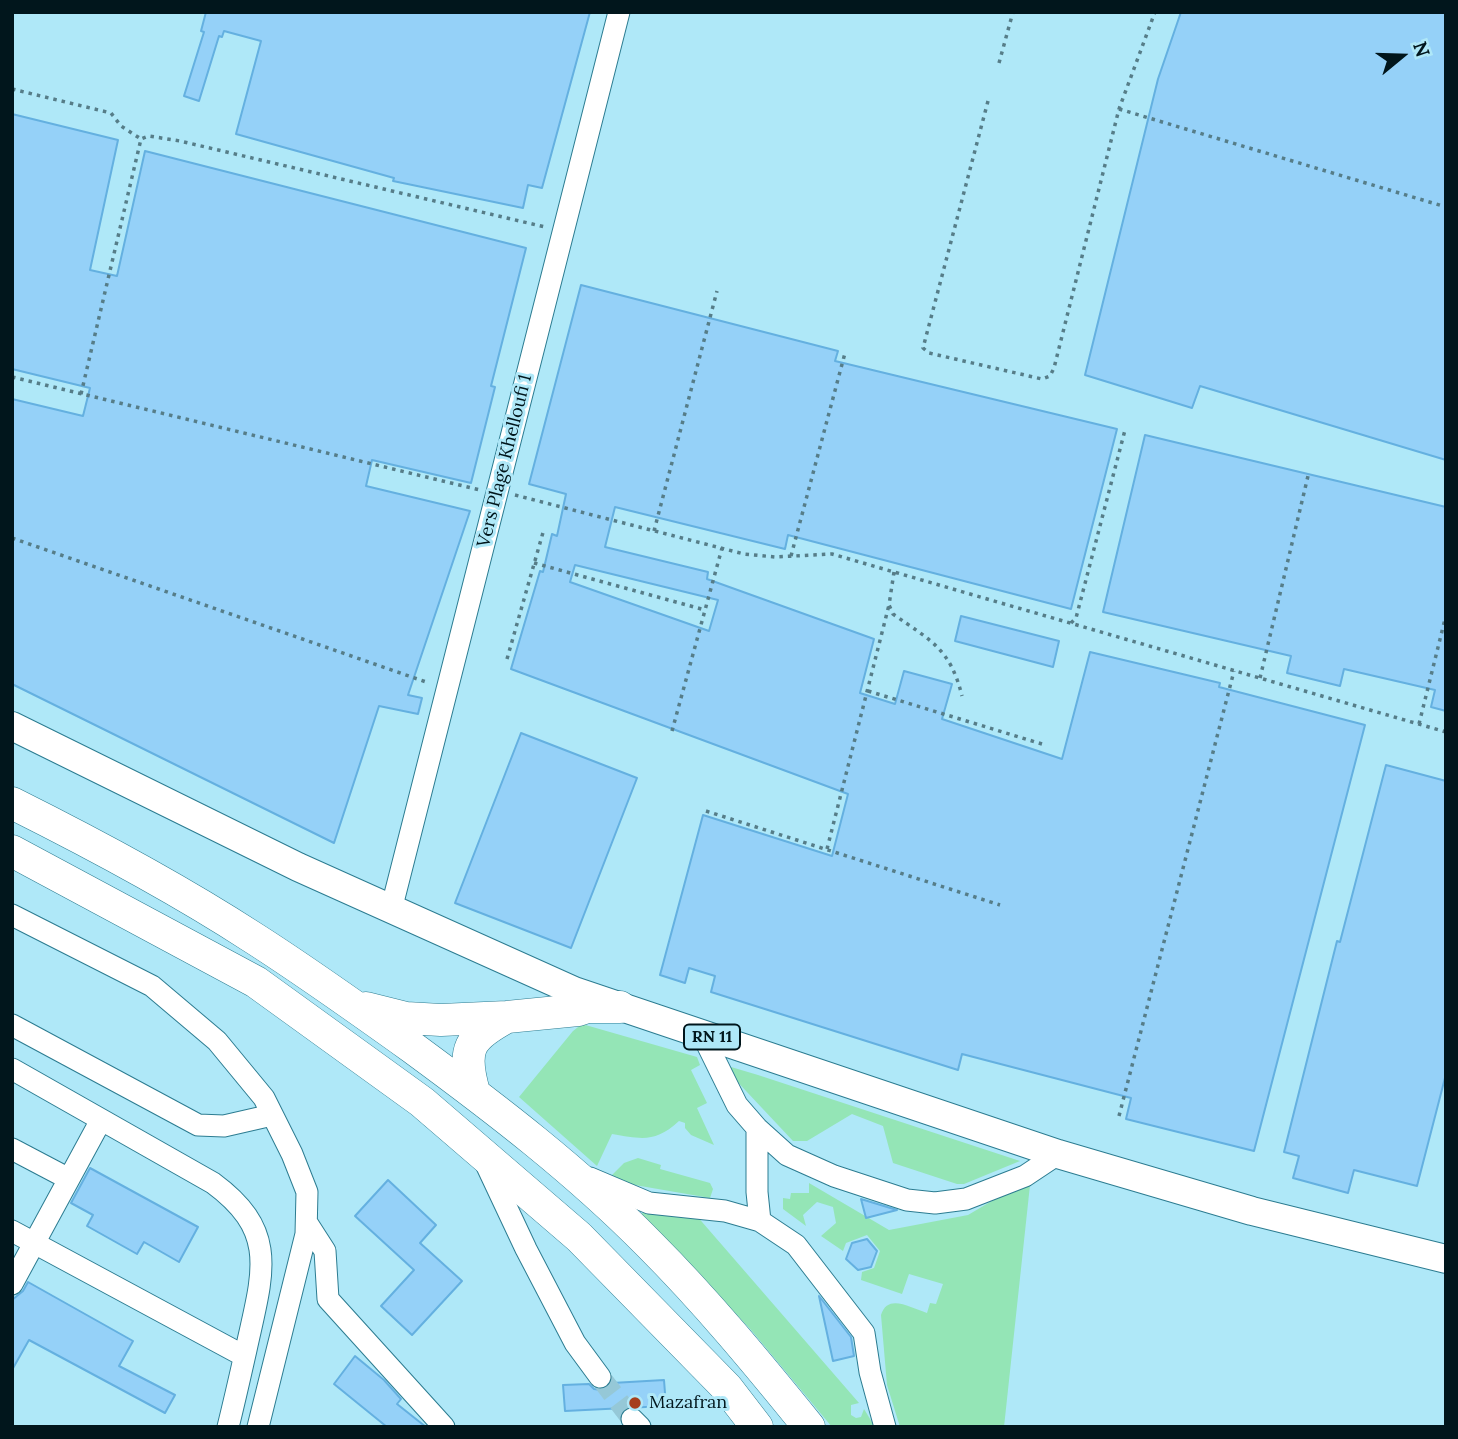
<!DOCTYPE html>
<html>
<head>
<meta charset="utf-8">
<style>
	body { margin:0 }
	#map { position:relative; width:1458px; height:1439px; overflow:hidden; background:#afe8f8; font-family:Lora,serif }
	canvas { display:block }
	.frame { position:absolute; inset:0; border:14px solid #01161c; pointer-events:none }
	.north { position:absolute; left:1367px; top:21px; width:70px; height:70px; -webkit-text-stroke:5px #afe8f8; paint-order:stroke; rotate:71deg; font-size:19px; font-weight:700; line-height:28px; text-align:center; color:#01161c }
	.north::after { content:''; display:block; margin:auto; width:24px; height:32px; background:#01161c; clip-path:polygon(50% 0,100% 100%,50% 72%,0 100%) }
</style>
</head>
<body>
<div id="map">
<canvas width="1458" height="1439"></canvas>
<div class="frame"></div>
<div class="north">N</div>
</div>
<script>
const ctx = document.querySelector('canvas').getContext('2d');
ctx.lineJoin = 'round';
function fillPath(path, color) { ctx.fillStyle = color; ctx.fill(path, 'evenodd'); }
function trace(path, color, width, dash) { ctx.strokeStyle = color; ctx.lineWidth = width; ctx.lineCap = dash ? 'butt' : 'round'; ctx.setLineDash(dash || []); ctx.stroke(path); }
function write(font, color, halo, rows, align = 'center') {
  ctx.font = font + ' Lora,serif'; ctx.lineWidth = 6; ctx.setLineDash([]); ctx.textBaseline = 'middle'; ctx.strokeStyle = halo; ctx.fillStyle = color; for (const [text, x, y, turn = 0] of rows) {
    ctx.save(); ctx.translate(x, y); ctx.rotate((+turn || 0) * Math.PI / 180); ctx.textAlign = isNaN(turn) ? turn : align; if (halo) ctx.strokeText(text, 0, 0); ctx.fillText(text, 0, 0); ctx.restore();
  }
}
const green = new Path2D(`
	M 582,1024 L 697,1057 L 700,1065 L 691,1070 L 707,1103 L 697,1108 L 714,1145 L 691,1135 L 685,1128 L 685,1123 L 679,1121 C 655,1143 642,1139 612,1134 L 597,1166 L 519,1097 L 573,1031 Z
	M 731,1067 L 758,1075 L 1020,1161 L 964,1184 L 957,1184 L 893,1163 L 883,1126 L 852,1114 L 807,1141 L 793,1141 L 731,1075 Z
	M 638,1158 L 661,1165 L 660,1169 L 710,1183 L 713,1189 L 710,1198 L 629,1184 L 612,1175 L 624,1163 Z
	M 1024,1182 L 1030,1185 L 1004,1427 L 900,1427 L 887,1385 L 881,1315 C 888,1293 910,1308 927,1313 L 930,1303 L 936,1304 L 943,1284 L 909,1274 L 902,1294 L 861,1280 L 862,1272 L 874,1268 L 880,1251 L 867,1235 L 846,1243 L 843,1251 L 821,1236 L 836,1223 L 833,1207 L 817,1202 L 803,1215 L 806,1226 L 783,1209 L 783,1198 L 790,1199 L 791,1193 L 809,1193 L 809,1183 L 889,1230 L 968,1215 Z
	M 648,1210 L 696,1215 L 859,1403 L 851,1405 L 851,1415 L 856,1418 L 861,1417 L 864,1409 L 875,1427 L 832,1427 L 751,1330 L 641,1214 Z`);
const building = new Path2D(`
	M 206,12 L 590,12 L 542,188 L 528,185 L 523,208 L 393,181 L 394,178 L 236,134 L 261,41 L 224,31 L 222,37 L 219,36 L 199,101 L 184,96 L 204,32 L 201,31 Z
	M 1181,12 L 1446,12 L 1446,460 L 1200,386 L 1192,408 L 1085,375 L 1158,79 Z
	M 12,114 L 118,140 L 90,270 L 117,276 L 145,151 L 526,248 L 491,386 L 495,387 L 471,483 L 372,460 L 366,486 L 470,511 L 408,695 L 422,698 L 418,714 L 379,706 L 334,843 L 12,684 L 12,399 L 83,416 L 90,388 L 12,369 Z
	M 581,285 L 838,351 L 835,361 L 1117,429 L 1071,609 L 788,535 L 785,549 L 615,507 L 605,547 L 708,572 L 707,579 L 874,639 L 860,693 L 895,704 L 904,671 L 952,684 L 942,719 L 1062,759 L 1090,652 L 1220,683 L 1219,687 L 1365,725 L 1254,1151 L 1126,1119 L 1131,1098 L 962,1054 L 958,1070 L 711,992 L 715,976 L 689,968 L 685,983 L 660,975 L 703,815 L 832,856 L 848,794 L 511,669 L 540,571 L 543,572 L 552,534 L 557,536 L 566,494 L 529,484 ZM 575,565 L 718,600 L 709,631 L 570,582 Z
	M 1145,435 L 1446,507 L 1446,711 L 1431,707 L 1435,690 L 1344,669 L 1340,686 L 1287,673 L 1291,656 L 1103,612 Z
	M 961,616 L 1059,641 L 1053,667 L 955,641 Z
	M 521,733 L 637,778 L 571,948 L 455,903 Z
	M 1386,765 L 1446,781 L 1446,1074 L 1417,1186 L 1354,1170 L 1348,1193 L 1293,1178 L 1299,1156 L 1284,1152 L 1337,941 L 1340,942 Z
	M 90,1168 L 198,1227 L 179,1262 L 144,1242 L 137,1254 L 87,1226 L 93,1215 L 71,1203 Z
	M 388,1180 L 436,1225 L 420,1243 L 462,1281 L 412,1335 L 381,1306 L 414,1270 L 355,1216 Z
	M 861,1199 L 897,1210 L 866,1218 Z
	M 867,1239 L 877,1251 L 871,1267 L 858,1270 L 846,1259 L 852,1243 Z
	M 28,1282 L 133,1341 L 119,1366 L 175,1395 L 165,1413 L 29,1340 L 12,1370 L 12,1300 L 23,1291 Z
	M 819,1296 L 851,1337 L 854,1356 L 833,1361 Z
	M 355,1356 L 384,1380 L 401,1399 L 397,1404 L 426,1427 L 387,1427 L 334,1384 Z
	M 664,1380 L 666,1406 L 565,1411 L 563,1385 L 589,1384 L 594,1389 L 601,1390 L 612,1383 Z`);
const minorTunnel = new Path2D(`
	M 600,1377 L 632,1419`);
const path = new Path2D(`
	M 999,63 L 1013,12
	M 12,89 L 111,113 L 121,126 L 141,139
	M 988,101 L 923,348 L 929,353 L 1042,379 L 1050,376 L 1054,368 L 1119,109 L 1155,12
	M 1119,109 L 1446,207
	M 12,377 L 480,490
	M 81,394 L 141,139 L 149,136 L 180,141 L 545,227
	M 515,495 L 744,554 L 775,557 L 832,554 L 1446,732
	M 654,531 L 717,291
	M 12,538 L 429,683
	M 791,556 L 845,353
	M 534,563 L 705,610
	M 894,572 L 889,605 L 893,614 C 931,641 950,648 962,696
	M 1071,623 L 1076,618 L 1125,430
	M 507,659 L 544,529
	M 1260,678 L 1308,476
	M 868,691 L 1042,744
	M 1419,724 L 1446,615
	M 672,731 L 722,548
	M 706,811 L 1000,905
	M 827,849 L 889,605
	M 1119,1116 L 1234,671`);
const minor = new Path2D(`
	M 391,910 L 619,12
	M 12,915 L 152,986 L 217,1041 L 264,1098 L 292,1154 L 307,1192 L 306,1234 L 258,1427
	M 12,1025 L 198,1125 L 224,1126 L 272,1115
	M 702,1034 L 737,1105 L 757,1128 L 787,1155 L 834,1176 L 907,1200 L 935,1203 L 966,1199 L 1025,1176 L 1058,1154
	M 12,1069 L 213,1183 C 274,1228 265,1266 250,1332 C 243,1363 236,1395 228,1427
	M 757,1128 L 757,1192 L 760,1221
	M 12,1149 L 69,1179
	M 486,1164 L 526,1249 L 575,1343 L 600,1377
	M 590,1178 L 649,1203 L 725,1211 L 760,1221 L 796,1245 L 864,1333 L 870,1372 L 885,1427
	M 307,1223 L 325,1251 L 328,1299 L 444,1427
	M 12,1231 L 244,1356
	M 12,1284 L 101,1120
	M 632,1419 L 640,1427`);
const major = new Path2D(`
	M 12,726 L 298,867 L 574,991 L 1058,1154 L 1252,1211 L 1446,1259`);
const highway = new Path2D(`
	M 12,803 C 94,844 175,887 252,937 C 307,972 360,1010 413,1048 C 496,1109 577,1171 649,1244 C 706,1301 758,1364 809,1427
	M 12,851 L 256,982 L 422,1102 L 579,1237 L 727,1388 L 757,1427
	M 366,1008 L 406,1018 L 441,1020 L 507,1017 L 578,1010 L 587,1007 L 620,1007
	M 474,1092 C 462,1049 468,1038 507,1017`);
const markers = [
	[635,1403,7,"#a63e1c"]
];
const shields = [
	[712,1037,56]
];
const shieldNames = [
	["RN 11",712,1037]
];
const streetNames = [
	["Vers Plage Khelloufi 1",505,461,-76]
];
const poiNames = [
	["Mazafran",649,1403]
];
fillPath(green, '#94e5b6');
fillPath(building, '#95d1f8');
trace(building, '#64b0e0', 2);
trace(minorTunnel, '#95c8d7', 21, [21, 10]);
trace(minor, '#2c7c91', 23);
trace(major, '#2c7c91', 30);
trace(highway, '#2c7c91', 33);
trace(path, '#567d88', 3.5, [3.5, 5]);
trace(minor, '#fff', 21);
trace(major, '#fff', 28);
trace(highway, '#fff', 32);
for (const [x, y, r, color] of markers) { const dot = new Path2D(); dot.arc(x, y, r, 0, 2 * Math.PI); ctx.fillStyle = color; ctx.fill(dot); trace(dot, '#afe8f8', 2.5); }
for (const [x, y, w] of shields) { const box = new Path2D(); box.roundRect(x - w / 2, y - 12.5, w, 25, 5); ctx.fillStyle = '#afe8f8'; ctx.fill(box); trace(box, '#01161c', 2); }
write('bold 16px', '#01161c', null, shieldNames);
write('18px', '#01161c', '#afe8f8', streetNames);
write('18px', '#01161c', '#afe8f8', poiNames, 'left');
</script>
</body>
</html>
